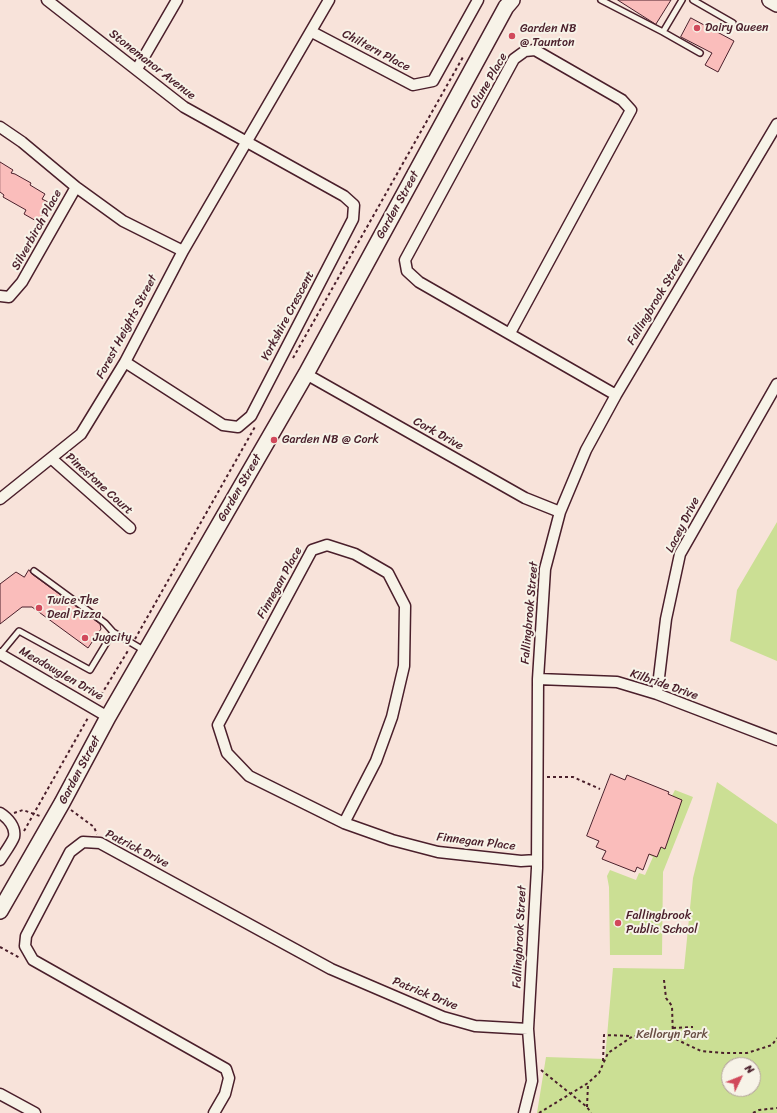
<!DOCTYPE html>
<html>
<head>
<meta charset="utf-8">
<style>
	body { margin:0 }
	#map { position:relative; width:777px; height:1113px; overflow:hidden; background:#f8e3da; font-family:Sriracha,sans-serif }
	canvas { display:block }
	.north { position:absolute; left:721px; top:1057px; width:40px; height:40px; box-sizing:border-box; background:#f7f3e8; border:1px solid #b29e9c; border-radius:50%; rotate:47deg; font-size:11px; font-weight:700; line-height:16px; text-align:center; color:#4a1f2b }
	.north::after { content:''; display:block; margin:auto; width:14px; height:18px; background:#d1495b; clip-path:polygon(50% 0,100% 100%,50% 72%,0 100%) }
</style>
</head>
<body>
<div id="map">
<canvas width="777" height="1113"></canvas>
<div class="north">N</div>
</div>
<script>
const ctx = document.querySelector('canvas').getContext('2d');
ctx.lineJoin = 'round';
function fillPath(path, color) { ctx.fillStyle = color; ctx.fill(path, 'evenodd'); }
function trace(path, color, width, dash) { ctx.strokeStyle = color; ctx.lineWidth = width; ctx.lineCap = dash ? 'butt' : 'round'; ctx.setLineDash(dash || []); ctx.stroke(path); }
function write(font, color, halo, rows, align = 'center') {
  ctx.font = font + ' Sriracha,sans-serif'; ctx.lineWidth = 4; ctx.setLineDash([]); ctx.textBaseline = 'middle'; ctx.strokeStyle = halo; ctx.fillStyle = color; for (const [text, x, y, turn = 0] of rows) {
    ctx.save(); ctx.translate(x, y); ctx.rotate((+turn || 0) * Math.PI / 180); ctx.textAlign = isNaN(turn) ? turn : align; if (halo) ctx.strokeText(text, 0, 0); ctx.fillText(text, 0, 0); ctx.restore();
  }
}
const green = new Path2D(`
	M 777,522 L 777,661 L 730,641 L 737,590 Z
	M 717,782 L 777,824 L 777,1113 L 537,1113 L 546,1057 L 605,1059 L 613,968 L 684,969 L 693,878 ZM 729,1065 L 753,1065 L 753,1089 L 729,1089 Z
	M 675,790 L 693,797 L 663,872 L 662,955 L 610,955 L 609,887 L 607,876 L 610,870 L 636,880 L 639,873 L 645,875 L 653,857 L 643,852 Z`);
const building = new Path2D(`
	M 618,0 L 671,0 L 656,24 Z
	M 691,18 L 734,41 L 718,72 L 705,65 L 712,53 L 681,37 Z
	M 0,162 L 13,170 L 11,173 L 15,174 L 31,183 L 30,185 L 45,194 L 42,199 L 50,203 L 38,222 L 24,214 L 26,210 L 3,197 L 4,195 L 0,192 Z
	M 29,570 L 32,574 L 100,624 L 101,629 L 88,648 L 32,607 L 22,607 L 0,624 L 0,584 L 16,572 L 24,577 Z
	M 611,774 L 625,780 L 627,775 L 669,792 L 668,794 L 682,800 L 665,849 L 661,847 L 657,857 L 649,854 L 643,870 L 637,867 L 635,872 L 602,859 L 606,851 L 596,847 L 599,841 L 587,836 Z`);
const path = new Path2D(`
	M 293,358 L 463,57
	M 135,639 L 256,425
	M 98,700 L 129,649
	M 547,777 L 573,777 L 600,789
	M 71,810 L 94,827 L 97,834
	M 14,813 L 23,810 L 40,816
	M 24,831 L 89,716
	M 0,947 L 20,958
	M 664,980 L 666,998 L 672,1006 L 673,1038
	M 673,1028 L 693,1027
	M 603,1061 L 604,1035 L 631,1036
	M 541,1070 L 587,1107 L 591,1113
	M 587,1107 L 588,1084
	M 539,1113 L 588,1083 L 599,1073 L 608,1053 L 633,1036 L 669,1036 L 701,1051 L 724,1053 L 747,1053 L 772,1045 L 777,1038
	M 753,1113 L 759,1110 L 777,1108`);
const lane = new Path2D(`
	M 601,0 L 663,32 L 700,53
	M 693,0 L 733,23
	M 663,32 L 682,0
	M 34,571 L 105,623 L 113,632
	M 0,654 L 19,631 L 90,670 L 113,632 L 145,651`);
const street = new Path2D(`
	M 47,0 L 184,107 L 344,196 L 354,205 L 353,219 L 251,416 L 238,427 L 223,425 L 125,362
	M 312,32 L 413,85 L 433,81 L 478,0
	M 137,69 L 177,0
	M 0,127 L 22,142 L 76,187 L 123,221 L 183,251
	M 0,296 L 9,297 L 22,282 L 76,187
	M 510,333 L 631,110 L 622,100 L 535,50 L 525,51 L 514,59 L 405,260 L 407,271 L 419,282 L 616,395
	M 306,374 L 525,498 L 560,512
	M 52,459 L 130,528
	M 0,499 L 81,434 L 125,362 L 183,251 L 329,0
	M 0,654 L 108,717
	M 538,679 L 617,682 L 657,694 L 777,740
	M 657,694 L 666,619 L 680,554 L 777,384
	M 0,813 C 8,818 16,827 14,837 C 12,843 3,855 0,860
	M 344,823 L 376,761 L 392,717 L 404,666 L 405,606 L 388,573 L 355,554 L 327,545 L 312,550 L 218,725 L 227,753 L 249,776 L 344,823 L 392,840 L 438,852 L 521,861 L 537,860
	M 0,1094 L 35,1113
	M 214,1113 L 225,1094 L 229,1078 L 226,1069 L 33,960 L 25,946 L 26,936 L 70,852 L 83,842 L 100,843 L 331,969 L 443,1017 L 475,1026 L 528,1029
	M 524,1113 L 532,1081 L 528,1029 L 537,868 L 538,679 L 545,569 L 560,512 L 586,450 L 616,395 L 777,124`);
const secondary = new Path2D(`
	M 770,0 L 777,4
	M 0,911 L 62,803 L 108,717 L 306,374 L 506,7 L 512,0`);
const markers = [
	[697,28,4,"#d1495b"],
	[512,36,4,"#d1495b"],
	[274,440,4,"#d1495b"],
	[39,608,4,"#d1495b"],
	[85,638,4,"#d1495b"],
	[618,923,4,"#d1495b"]
];
const poiNames = [
	["Dairy Queen",705,28],
	["Garden NB",520,29],
	["@ Taunton",520,43],
	["Garden NB @ Cork",282,440],
	["Twice The",47,601],
	["Deal Pizza",47,615],
	["Jugcity",93,638],
	["Fallingbrook",626,916],
	["Public School",626,930]
];
const streetNames = [
	["Chiltern Place",376,51,28],
	["Stonemanor Avenue",152,65,38],
	["Clune Place",489,81,-60],
	["Garden Street",398,205,-61],
	["Silverbirch Place",37,230,-61],
	["Fallingbrook Street",657,300,-59],
	["Yorkshire Crescent",288,316,-62],
	["Forest Heights Street",127,327,-62],
	["Cork Drive",438,434,29],
	["Pinestone Court",99,484,42],
	["Garden Street",240,488,-60],
	["Lacey Drive",683,525,-63],
	["Finnegan Place",280,583,-61],
	["Fallingbrook Street",530,613,-85],
	["Meadowglen Drive",61,674,30],
	["Kilbride Drive",664,685,19],
	["Garden Street",80,770,-62],
	["Finnegan Place",476,842,7],
	["Patrick Drive",137,849,27],
	["Fallingbrook Street",520,937,-87],
	["Patrick Drive",425,994,22]
];
const parkNames = [
	["Kelloryn Park",672,1035]
];
fillPath(green, '#cbdf94');
fillPath(building, '#fabdbb');
trace(building, '#4a1f2b', 1);
trace(lane, '#4a1f2b', 8);
trace(street, '#4a1f2b', 13);
trace(secondary, '#4a1f2b', 18);
trace(path, '#4a1f2b', 2, [3, 3]);
trace(lane, '#f7f3e8', 5);
trace(street, '#f7f3e8', 10);
trace(secondary, '#f7f3e8', 15);
for (const [x, y, r, color] of markers) { const dot = new Path2D(); dot.arc(x, y, r, 0, 2 * Math.PI); ctx.fillStyle = color; ctx.fill(dot); trace(dot, '#f7f3e8', 1.5); }
write('12px', '#4a1f2b', '#f7f3e8', poiNames, 'left');
write('12px', '#4a1f2b', '#f7f3e8', streetNames);
write('12px', '#6a4f45', '#f7f3e8', parkNames);
</script>
</body>
</html>
